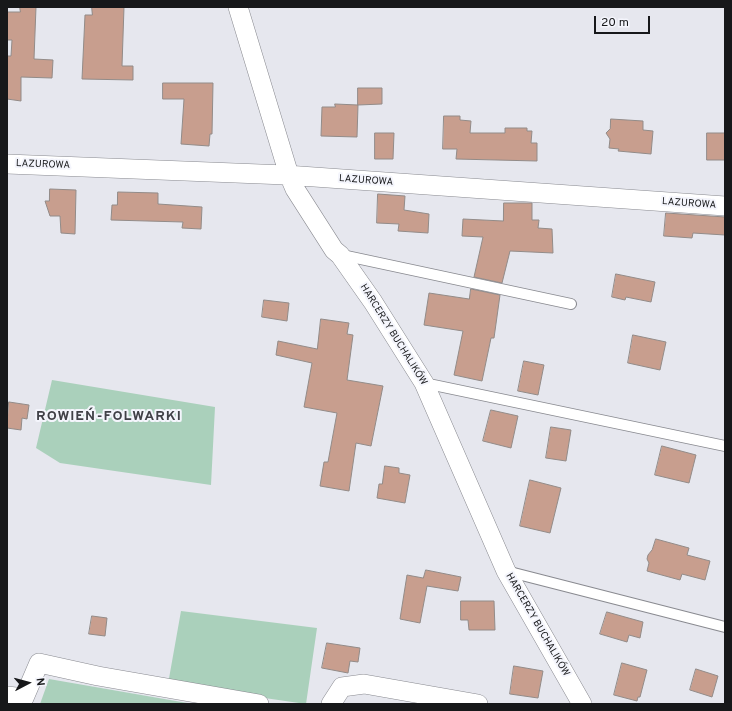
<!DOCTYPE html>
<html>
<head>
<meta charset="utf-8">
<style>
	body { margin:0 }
	#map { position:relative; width:732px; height:711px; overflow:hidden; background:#e6e7ee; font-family:Overpass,sans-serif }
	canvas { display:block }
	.frame { position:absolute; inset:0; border:8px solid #17181a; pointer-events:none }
	.north { position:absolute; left:8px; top:663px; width:40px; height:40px; -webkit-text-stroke:3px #f4f5fc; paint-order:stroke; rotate:84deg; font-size:11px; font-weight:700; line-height:16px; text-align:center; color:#17181a }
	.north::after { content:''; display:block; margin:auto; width:14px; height:18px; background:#17181a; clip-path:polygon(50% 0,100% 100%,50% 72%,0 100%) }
	.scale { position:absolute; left:594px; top:16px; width:56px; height:18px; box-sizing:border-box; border:2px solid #17181a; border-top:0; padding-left:5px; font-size:12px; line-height:14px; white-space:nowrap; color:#17181a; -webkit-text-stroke:3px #f4f5fc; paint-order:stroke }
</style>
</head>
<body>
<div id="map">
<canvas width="732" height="711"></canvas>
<div class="frame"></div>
<div class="north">N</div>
<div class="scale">20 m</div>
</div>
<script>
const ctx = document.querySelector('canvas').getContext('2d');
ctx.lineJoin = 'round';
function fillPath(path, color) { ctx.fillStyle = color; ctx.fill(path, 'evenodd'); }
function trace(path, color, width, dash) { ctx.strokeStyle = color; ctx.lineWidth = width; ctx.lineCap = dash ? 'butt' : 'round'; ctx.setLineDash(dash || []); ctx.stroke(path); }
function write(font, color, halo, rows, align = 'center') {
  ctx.font = font + ' Overpass,sans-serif'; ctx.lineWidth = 4; ctx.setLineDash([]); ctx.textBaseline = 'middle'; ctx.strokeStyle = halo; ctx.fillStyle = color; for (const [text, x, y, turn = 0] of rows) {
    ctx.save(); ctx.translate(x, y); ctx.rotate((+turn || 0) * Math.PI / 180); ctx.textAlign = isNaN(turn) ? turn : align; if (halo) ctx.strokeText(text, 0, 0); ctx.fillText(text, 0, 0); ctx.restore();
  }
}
const green = new Path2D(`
	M 52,380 L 215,407 L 211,485 L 60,463 L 36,448 Z
	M 181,611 L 317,628 L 306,704 L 168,684 Z
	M 49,679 L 193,704 L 40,704 Z`);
const building = new Path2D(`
	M 20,7 L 36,7 L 34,59 L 53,60 L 52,78 L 21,77 L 21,101 L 7,99 L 7,56 L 11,56 L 12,40 L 7,40 L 7,12 L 20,12 Z
	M 92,7 L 124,7 L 122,66 L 133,66 L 133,80 L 82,79 L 85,15 L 92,15 Z
	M 163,83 L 213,83 L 212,134 L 210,134 L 209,146 L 181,144 L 184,99 L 163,99 Z
	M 358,88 L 382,88 L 382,104 L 358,105 Z
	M 335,104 L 358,105 L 357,137 L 321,136 L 322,107 L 335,107 Z
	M 444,116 L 460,116 L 460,120 L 471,121 L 470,133 L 505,133 L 505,128 L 527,128 L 527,131 L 532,131 L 531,143 L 537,143 L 537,161 L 456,159 L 457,149 L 443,149 Z
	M 611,119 L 643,121 L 643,130 L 653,131 L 651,154 L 618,151 L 619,149 L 609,148 L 610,139 L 606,133 L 610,129 Z
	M 375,133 L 394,133 L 393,159 L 375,159 Z
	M 707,133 L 725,133 L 725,160 L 707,160 Z
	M 50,189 L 76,190 L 75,234 L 61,233 L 60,216 L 50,216 L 45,201 L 49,201 Z
	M 118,192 L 158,193 L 158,204 L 202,207 L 201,229 L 182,228 L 183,222 L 111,220 L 112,205 L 117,205 Z
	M 378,194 L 405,196 L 404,210 L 429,214 L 428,233 L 398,231 L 399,224 L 377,223 Z
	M 504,203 L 532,203 L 532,220 L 539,220 L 538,228 L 552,229 L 553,253 L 510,251 L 502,283 L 474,277 L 483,237 L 462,236 L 463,219 L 503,221 Z
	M 666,213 L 725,217 L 725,235 L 693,233 L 692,238 L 664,236 Z
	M 616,274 L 655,282 L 651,302 L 626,297 L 625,300 L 612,297 Z
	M 471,289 L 500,295 L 494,338 L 491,338 L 482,381 L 454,375 L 463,331 L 424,325 L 429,293 L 469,299 Z
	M 264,300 L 289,303 L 287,321 L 262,317 Z
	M 321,319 L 349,323 L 347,334 L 353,335 L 347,380 L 383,386 L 371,446 L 356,443 L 349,491 L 320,486 L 324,462 L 328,462 L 337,413 L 304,407 L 312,363 L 276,355 L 278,341 L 317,349 Z
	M 633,335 L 666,342 L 660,370 L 628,363 Z
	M 524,361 L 544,365 L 538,395 L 518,391 Z
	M 9,402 L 29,405 L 27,419 L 22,418 L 21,430 L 7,428 Z
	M 491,410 L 518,416 L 511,448 L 483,441 Z
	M 551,427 L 571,430 L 566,461 L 546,458 Z
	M 662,446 L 696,455 L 689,483 L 655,475 Z
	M 385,466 L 399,468 L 399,473 L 410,475 L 405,503 L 377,498 L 379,484 L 382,484 Z
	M 530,480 L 561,488 L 550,533 L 520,526 Z
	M 656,539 L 689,548 L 687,555 L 710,561 L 705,580 L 682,574 L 680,580 L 647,571 L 649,563 L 647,559 L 648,555 L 652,550 Z
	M 426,570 L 461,577 L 458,591 L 427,586 L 420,623 L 400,619 L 407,575 L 423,578 Z
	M 461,601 L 494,601 L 495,630 L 469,630 L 468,620 L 461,620 Z
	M 607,612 L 643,622 L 640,638 L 629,635 L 627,642 L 600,634 Z
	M 92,616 L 107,618 L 105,636 L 89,634 Z
	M 327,643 L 360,648 L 358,662 L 350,661 L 348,673 L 322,668 Z
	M 622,663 L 647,670 L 640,697 L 638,697 L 637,701 L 614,695 Z
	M 514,666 L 543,671 L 538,698 L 510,694 Z
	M 696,669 L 718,676 L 712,697 L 690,690 Z`);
const lane = new Path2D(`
	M 342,255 L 571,304
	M 424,383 L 725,446
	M 506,571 L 725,627`);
const street = new Path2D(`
	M 238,7 L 289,175 L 295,189 L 334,250 L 340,255 L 373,302 L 424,383 L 506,571 L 582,704
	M 7,164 L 286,175 L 725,206
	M 7,696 L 24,698 L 39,663 L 98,676 L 259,704
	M 331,704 L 342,687 L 364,684 L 478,704`);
const streetNames = [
	["LAZUROWA",43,165,2],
	["LAZUROWA",366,181,4],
	["LAZUROWA",689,204,4],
	["HARCERZY BUCHALIKÓW",393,335,58],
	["HARCERZY BUCHALIKÓW",537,625,60]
];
const districtNames = [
	["ROWIEŃ-FOLWARKI",109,417]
];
fillPath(green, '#aad0bb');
fillPath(building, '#c89e8e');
trace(building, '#928b88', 1);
trace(lane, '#898a90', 12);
trace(street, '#898a90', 20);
trace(lane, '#fff', 10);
trace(street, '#fff', 19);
write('10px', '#17181a', '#f4f5fc', streetNames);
ctx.letterSpacing = '1px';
write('bold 14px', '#404147', '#f4f5fc', districtNames);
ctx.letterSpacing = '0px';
</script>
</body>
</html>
